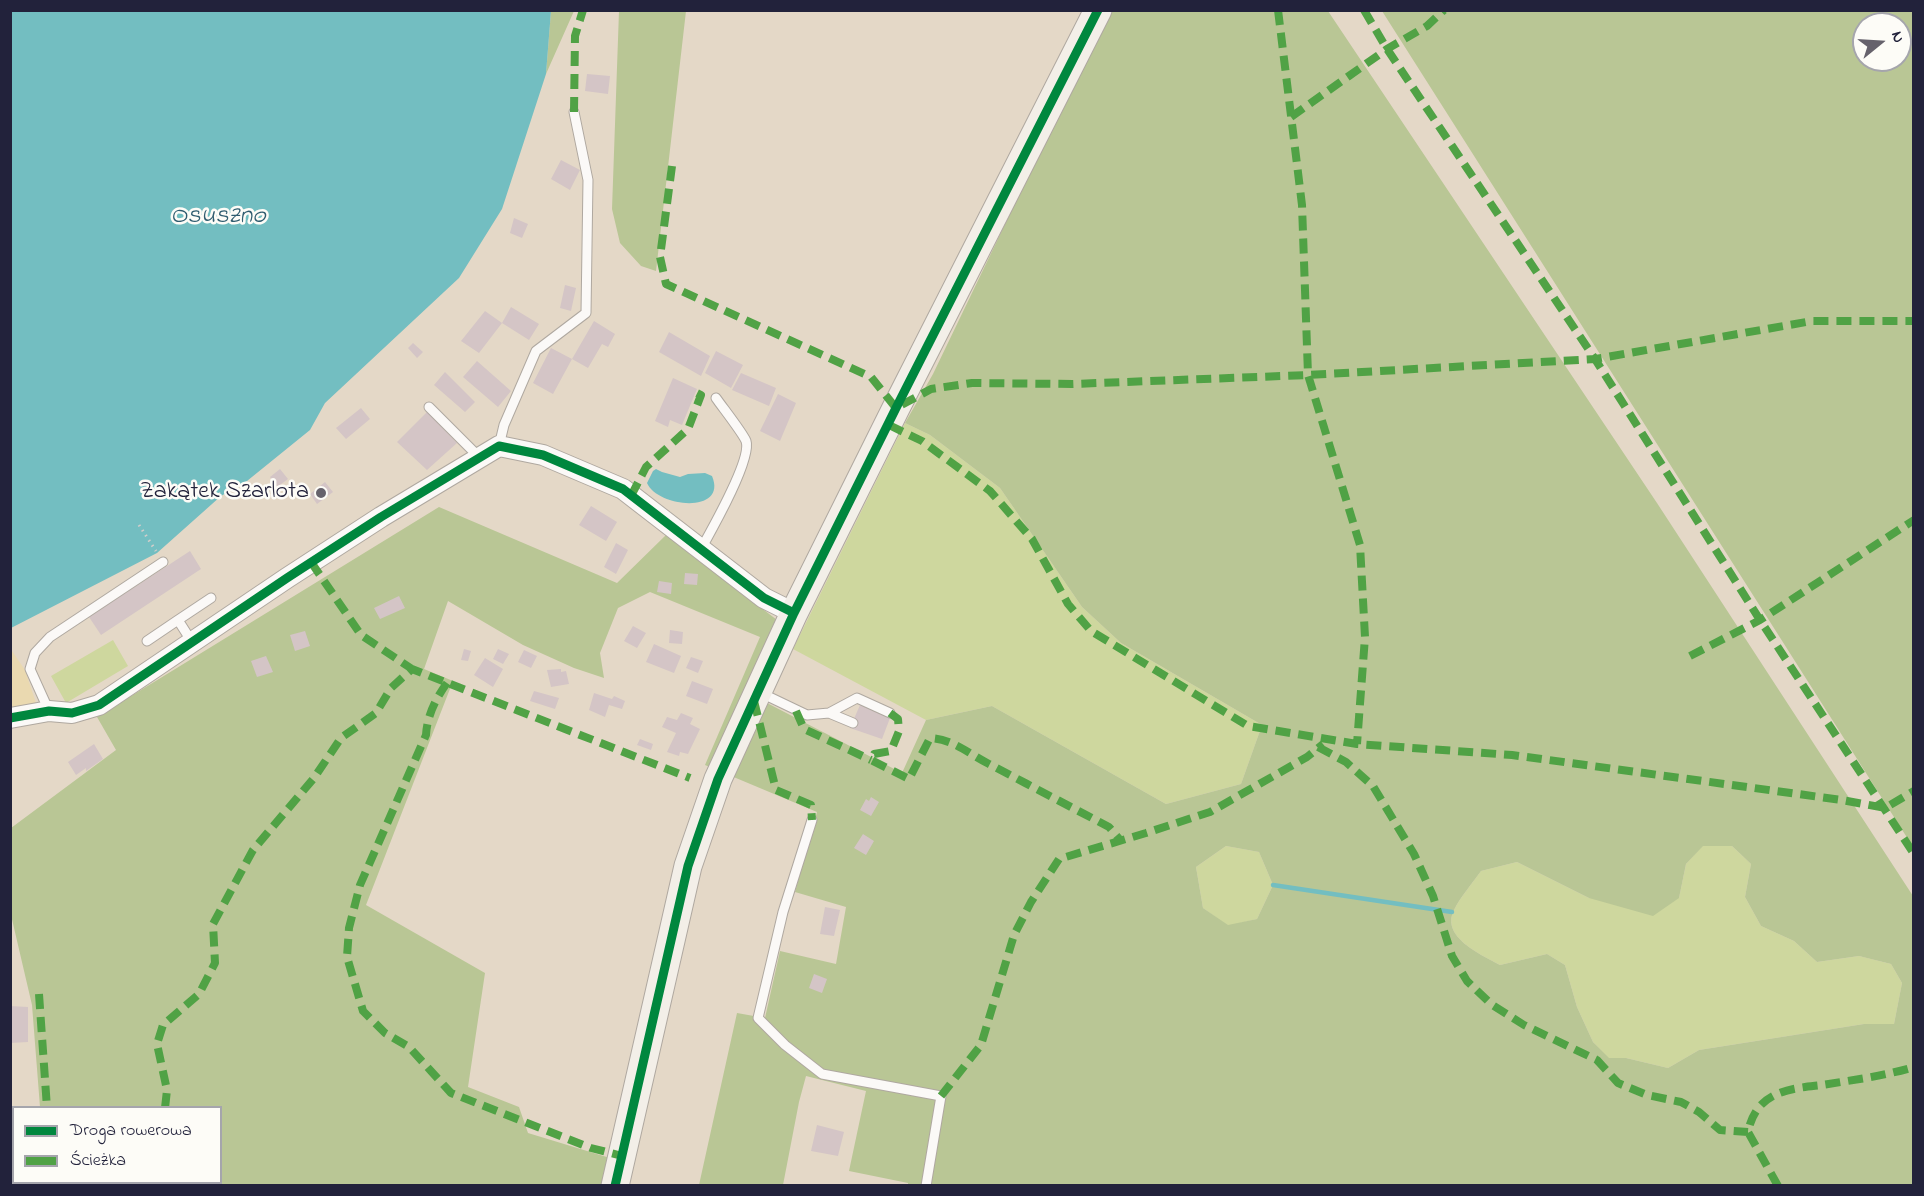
<!DOCTYPE html>
<html>
<head>
<meta charset="utf-8">
<style>
	body { margin:0 }
	#map { position:relative; width:1924px; height:1196px; overflow:hidden; background:#e4d8c7; font-family:"Indie Flower",sans-serif }
	canvas { display:block }
	.frame { position:absolute; inset:0; border:12px solid #22223b; pointer-events:none }
	.legend { position:absolute; left:12px; top:1106px; width:210px; height:78px; box-sizing:border-box; background:#fdfcf7; border:2px solid #a5a5ac; margin:0; padding:8px 10px; list-style:none; font-size:18px; color:#22223b }
	.legend li { display:flex; align-items:center; gap:12px; height:30px }
	.legend b { width:30px; border:2px solid #a5a5ac }
	.north { position:absolute; left:1852px; top:12px; width:60px; height:60px; box-sizing:border-box; background:#fdfcf7; border:2px solid #a5a5ac; border-radius:50%; rotate:72deg; font-size:16px; font-weight:700; line-height:24px; text-align:center; color:#22223b }
	.north::after { content:''; display:block; margin:auto; width:21px; height:27px; background:#66626c; clip-path:polygon(50% 0,100% 100%,50% 72%,0 100%) }
</style>
</head>
<body>
<div id="map">
<canvas width="1924" height="1196"></canvas>
<div class="frame"></div>
<ul class="legend">
<li><b style="height:8px;background:#00873e"></b>Droga rowerowa</li>
<li><b style="height:8px;background:#50a245"></b>Ścieżka</li>
</ul>
<div class="north">N</div>
</div>
<script>
const ctx = document.querySelector('canvas').getContext('2d');
ctx.lineJoin = 'round';
function fillPath(path, color) { ctx.fillStyle = color; ctx.fill(path, 'evenodd'); }
function trace(path, color, width, dash) { ctx.strokeStyle = color; ctx.lineWidth = width; ctx.lineCap = dash ? 'butt' : 'round'; ctx.setLineDash(dash || []); ctx.stroke(path); }
function write(font, color, halo, rows, align = 'center') {
  ctx.font = font + ' "Indie Flower",sans-serif'; ctx.lineWidth = 5; ctx.setLineDash([]); ctx.textBaseline = 'middle'; ctx.strokeStyle = halo; ctx.fillStyle = color; for (const [text, x, y, turn = 0] of rows) {
    ctx.save(); ctx.translate(x, y); ctx.rotate((+turn || 0) * Math.PI / 180); ctx.textAlign = isNaN(turn) ? turn : align; if (halo) ctx.strokeText(text, 0, 0); ctx.fillText(text, 0, 0); ctx.restore();
  }
}
const green = new Path2D(`
	M 905,423 L 930,435 L 1000,488 L 1082,607 L 1121,643 L 1262,725 L 1241,784 L 1166,804 L 992,706 L 926,720 L 793,649 Z
	M 113,640 L 128,666 L 66,703 L 51,676 Z
	M 1703,845 L 1732,846 L 1751,864 L 1745,897 L 1761,926 L 1794,941 L 1817,962 L 1859,956 L 1891,964 L 1902,983 L 1894,1024 L 1864,1024 L 1699,1050 L 1668,1068 L 1626,1058 L 1609,1059 L 1593,1042 L 1577,1007 L 1565,965 L 1547,954 L 1500,965 C 1482,955 1440,937 1454,910 C 1461,896 1472,884 1481,871 L 1517,862 L 1589,898 L 1679,898 L 1686,864 Z
	M 1226,846 L 1259,852 L 1273,885 L 1257,919 L 1228,926 L 1203,908 L 1196,867 Z`);
const forest = new Path2D(`
	M 551,11 L 574,11 L 546,74 Z
	M 619,11 L 686,11 L 656,271 L 641,266 L 620,243 L 612,209 Z
	M 1112,11 L 1328,11 L 1657,503 L 1913,896 L 1913,1185 L 908,1185 L 908,1183 L 849,1171 L 866,1091 L 806,1076 L 799,1102 L 783,1185 L 699,1185 L 737,1013 L 765,1018 L 780,951 L 836,964 L 846,907 L 795,892 L 817,812 L 705,765 L 760,637 L 650,592 L 618,608 L 600,653 L 604,678 L 574,668 L 523,645 L 448,601 L 424,669 L 453,681 L 366,905 L 485,973 L 468,1087 L 519,1107 L 528,1133 L 610,1158 L 604,1185 L 11,1186 L 10,1169 L 13,1168 L 14,1182 L 220,1182 L 220,1108 L 40,1107 L 32,1005 L 11,915 L 11,828 L 116,750 L 97,717 L 439,507 L 617,583 L 666,535 L 777,620 L 767,703 L 902,773 L 926,720 L 992,706 L 1166,804 L 1241,784 L 1262,725 L 1121,643 L 1082,607 L 1000,488 L 930,435 L 905,423 L 933,374 L 1035,162 ZM 1226,846 L 1259,852 L 1273,885 L 1257,919 L 1228,925 L 1203,908 L 1196,867 ZM 1703,846 L 1732,846 L 1751,864 L 1745,897 L 1761,926 L 1794,941 L 1817,962 L 1859,956 L 1891,964 L 1902,983 L 1894,1024 L 1864,1024 L 1699,1050 L 1668,1068 L 1626,1058 L 1609,1058 L 1593,1042 L 1577,1007 L 1565,965 L 1547,954 L 1500,965 C 1482,955 1440,937 1454,910 C 1461,896 1472,884 1481,871 L 1517,862 L 1589,898 L 1653,916 L 1679,898 L 1686,864 Z
	M 1382,11 L 1913,11 L 1913,847 ZM 1864,24 L 1900,24 L 1900,60 L 1864,60 Z`);
const sand = new Path2D(`
	M 10,648 L 25,670 L 37,706 L 10,713 Z`);
const water = new Path2D(`
	M 11,10 L 551,11 L 546,74 L 502,209 L 459,278 L 325,403 L 310,430 L 247,481 L 221,496 L 157,553 L 11,628 Z
	M 656,469 L 662,472 L 680,477 L 688,474 L 705,473 L 712,476 C 728,514 658,508 647,483 L 653,471 Z`);
const stream = new Path2D(`
	M 1273,885 L 1452,912`);
const building = new Path2D(`
	M 587,74 L 610,76 L 608,94 L 585,91 Z
	M 561,160 L 580,170 L 570,190 L 551,179 Z
	M 514,218 L 528,224 L 522,238 L 510,233 Z
	M 565,285 L 576,288 L 571,311 L 560,308 Z
	M 511,307 L 539,324 L 529,340 L 502,323 Z
	M 485,311 L 502,323 L 479,353 L 461,341 Z
	M 594,321 L 615,334 L 608,347 L 602,344 L 588,368 L 572,359 Z
	M 669,332 L 710,356 L 701,376 L 659,352 Z
	M 413,343 L 423,352 L 417,358 L 408,348 Z
	M 551,348 L 572,359 L 553,394 L 533,383 Z
	M 716,351 L 743,365 L 731,388 L 705,373 Z
	M 477,361 L 511,391 L 498,407 L 463,377 Z
	M 445,372 L 475,402 L 465,412 L 434,385 Z
	M 741,373 L 776,388 L 769,406 L 732,390 Z
	M 673,378 L 697,389 L 682,425 L 670,420 L 668,427 L 655,421 Z
	M 778,394 L 796,403 L 780,441 L 760,431 Z
	M 361,408 L 370,419 L 346,439 L 336,428 Z
	M 427,412 L 457,443 L 427,470 L 397,442 Z
	M 280,469 L 288,479 L 277,487 L 270,477 Z
	M 325,482 L 333,492 L 317,504 L 310,494 Z
	M 591,506 L 617,522 L 606,541 L 579,525 Z
	M 616,543 L 628,550 L 616,574 L 604,567 Z
	M 190,551 L 201,569 L 101,635 L 89,617 Z
	M 685,573 L 698,574 L 697,585 L 684,584 Z
	M 659,581 L 672,583 L 671,594 L 657,592 Z
	M 399,596 L 405,608 L 380,619 L 374,608 Z
	M 633,626 L 646,633 L 637,648 L 624,641 Z
	M 670,630 L 683,632 L 682,644 L 669,643 Z
	M 305,631 L 310,646 L 295,651 L 290,635 Z
	M 654,644 L 681,656 L 674,673 L 646,662 Z
	M 464,649 L 471,651 L 468,661 L 461,660 Z
	M 498,649 L 509,654 L 503,664 L 493,659 Z
	M 524,650 L 537,656 L 531,668 L 518,662 Z
	M 266,656 L 273,672 L 257,677 L 251,661 Z
	M 691,657 L 703,661 L 698,673 L 686,668 Z
	M 485,658 L 503,669 L 493,687 L 474,675 Z
	M 561,669 L 561,672 L 566,671 L 569,684 L 551,687 L 547,670 Z
	M 692,681 L 713,689 L 707,704 L 686,696 Z
	M 534,691 L 559,698 L 555,709 L 530,701 Z
	M 594,693 L 612,699 L 614,696 L 625,701 L 622,709 L 609,705 L 605,717 L 589,710 Z
	M 860,705 L 890,718 L 882,739 L 850,728 Z
	M 681,713 L 693,718 L 690,724 L 700,729 L 688,754 L 680,752 L 679,756 L 667,752 L 676,733 L 662,727 L 667,717 L 677,720 Z
	M 640,739 L 653,744 L 651,750 L 637,745 Z
	M 94,744 L 103,759 L 86,771 L 86,768 L 76,775 L 68,762 Z
	M 871,797 L 879,802 L 871,816 L 860,810 L 866,799 L 869,801 Z
	M 863,834 L 874,841 L 866,855 L 854,848 Z
	M 825,907 L 840,910 L 834,936 L 820,934 Z
	M 814,974 L 827,979 L 822,993 L 809,988 Z
	M 10,1006 L 28,1007 L 28,1042 L 10,1043 Z
	M 817,1125 L 844,1132 L 838,1156 L 811,1151 Z`);
const path = new Path2D(`
	M 215,488 L 221,496
	M 139,525 L 156,551`);
const lane = new Path2D(`
	M 429,407 L 480,458
	M 499,446 L 504,425 L 536,351 L 586,313 L 588,180 L 574,112
	M 701,549 C 711,531 752,459 746,441 C 742,432 723,408 716,398
	M 178,620 L 211,598
	M 147,641 L 178,620 L 192,642
	M 761,693 L 807,715 L 829,713 L 857,698 L 890,713
	M 49,711 L 30,669 L 35,653 L 50,637 L 163,562
	M 829,713 L 853,723
	M 812,820 L 783,912 L 758,1018 L 785,1045 L 822,1074 L 941,1096 L 926,1186`);
const street = new Path2D(`
	M 10,718 L 49,711 L 72,713 L 99,705 L 287,578 L 381,517 L 499,446 L 543,455 L 623,489 L 764,598 L 794,613`);
const secondary = new Path2D(`
	M 615,1186 L 688,866 L 718,779 L 794,613 L 896,408 L 1098,10`);
const quiet = new Path2D(`
	M 1278,10 L 1302,205 L 1308,375 L 1360,545 L 1365,637 L 1357,744
	M 1364,10 L 1387,49 L 1595,359 L 1760,620 L 1914,854
	M 574,112 L 575,36 L 583,10
	M 1291,117 L 1387,49 L 1427,26 L 1444,10
	M 672,166 L 660,257 L 666,284 L 871,377 L 896,408 L 931,389 L 972,383 L 1072,384 L 1308,375 L 1595,359 L 1812,321 L 1914,321
	M 889,425 L 922,441 L 990,491 L 1032,539 L 1068,604 L 1091,631 L 1248,726 L 1357,744 L 1512,755 L 1842,800 L 1885,808 L 1914,791
	M 631,496 L 646,467 L 688,429 L 701,395 L 695,392
	M 311,562 L 361,635 L 412,669
	M 1690,656 L 1760,620 L 1914,520
	M 447,683 C 436,698 427,716 426,735 L 360,885 L 349,928 L 347,957 L 363,1011 L 385,1033 L 409,1047 L 451,1093 L 591,1148 L 622,1156
	M 754,701 L 776,790 L 811,805 L 812,820
	M 796,711 L 804,729 L 871,760
	M 890,713 L 898,719 L 899,731 L 891,751 L 874,754 L 871,760 L 909,779 L 930,738 C 953,739 969,754 989,764 C 1029,785 1069,806 1109,827 L 1121,841
	M 1318,747 L 1346,762 L 1373,786 L 1414,854 L 1433,896 L 1452,956 L 1467,981 L 1491,1004 L 1524,1025 L 1597,1060 L 1618,1083 L 1647,1095 L 1681,1102 L 1699,1112 L 1720,1130 L 1748,1132
	M 39,994 L 47,1108
	M 941,1096 L 981,1045 L 1014,935 L 1031,902 L 1059,859 L 1146,833 L 1210,812 L 1307,757 L 1323,744
	M 165,1108 L 167,1090 L 157,1044 L 163,1025 L 199,994 L 215,963 L 213,924 L 253,850 L 314,778 L 341,738 L 376,713 L 391,688 L 412,669 L 690,778
	M 52,1182 L 52,1186
	M 197,1182 L 204,1186
	M 1778,1186 L 1748,1132 C 1751,1117 1758,1104 1773,1096 C 1788,1088 1806,1087 1822,1085 C 1853,1080 1884,1076 1914,1067`);
const cycleway = new Path2D(`
	M 10,718 L 49,711 L 72,713 L 99,705 L 287,578 L 381,517 L 499,446 L 543,455 L 623,489 L 764,598 L 794,613
	M 615,1186 L 688,866 L 718,779 L 794,613 L 896,408 L 1098,10`);
const markers = [
	[321,493,6,"#66626c"]
];
const poiNames = [
	["Zakątek Szarlota",309,493]
];
const waterNames = [
	["Osuszno",218,218]
];
fillPath(green, '#ced79e');
fillPath(forest, '#b9c695');
fillPath(sand, '#ead9b0');
fillPath(water, '#73bec1');
trace(stream, '#73bec1', 4.5);
fillPath(building, '#d4c5c6');
trace(lane, '#afa8a0', 11);
trace(street, '#afa8a0', 22);
trace(secondary, '#afa8a0', 29);
trace(path, '#d1cecb', 3, [1.5, 4.5]);
trace(lane, '#fbf9f7', 9);
trace(street, '#fbf9f7', 20);
trace(secondary, '#f3efe8', 27);
trace(quiet, '#50a245', 8, [15, 8]);
trace(cycleway, '#00873e', 9);
for (const [x, y, r, color] of markers) { const dot = new Path2D(); dot.arc(x, y, r, 0, 2 * Math.PI); ctx.fillStyle = color; ctx.fill(dot); trace(dot, '#fdfcf7', 2); }
write('24px', '#22223b', '#fdfcf7', poiNames, 'right');
write('italic 26px', '#2f5c6f', '#fdfcf7', waterNames);
</script>
</body>
</html>
